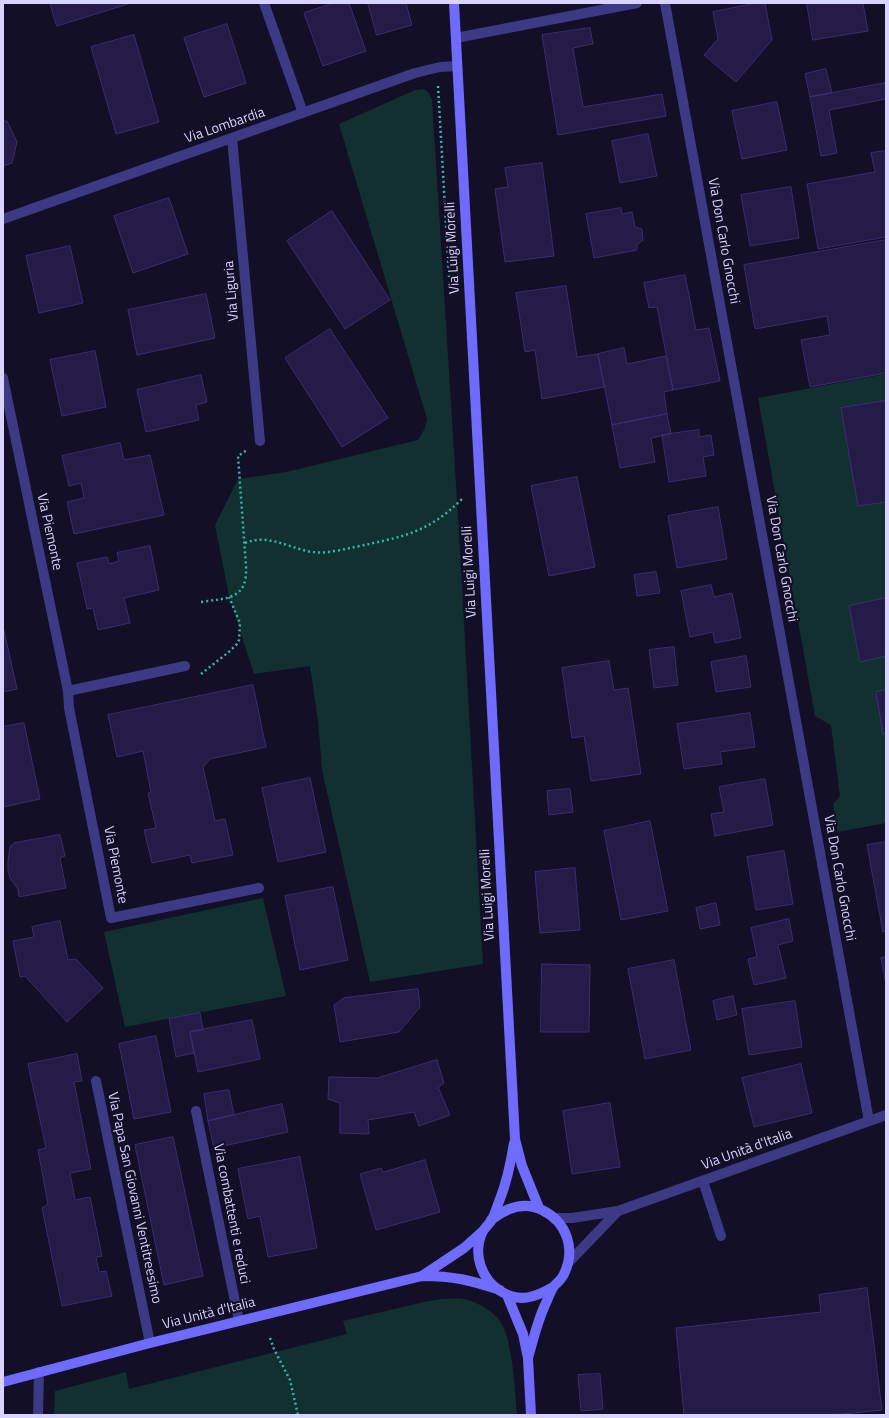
<!DOCTYPE html>
<html>
<head>
<meta charset="utf-8">
<style>
	body { margin:0 }
	#map { position:relative; width:889px; height:1418px; overflow:hidden; background:#130f26; font-family:"Titillium Web",sans-serif }
	canvas { display:block }
	.frame { position:absolute; inset:0; border:4px solid #d9d4ff; pointer-events:none }
</style>
</head>
<body>
<div id="map">
<canvas width="889" height="1418"></canvas>
<div class="frame"></div>
</div>
<script>
const ctx = document.querySelector('canvas').getContext('2d');
ctx.lineJoin = 'round';
function fillPath(path, color) { ctx.fillStyle = color; ctx.fill(path, 'evenodd'); }
function trace(path, color, width, dash) { ctx.strokeStyle = color; ctx.lineWidth = width; ctx.lineCap = dash ? 'butt' : 'round'; ctx.setLineDash(dash || []); ctx.stroke(path); }
function write(font, color, halo, rows, align = 'center') {
  ctx.font = font + ' "Titillium Web",sans-serif'; ctx.lineWidth = 4; ctx.setLineDash([]); ctx.textBaseline = 'middle'; ctx.strokeStyle = halo; ctx.fillStyle = color; for (const [text, x, y, turn = 0] of rows) {
    ctx.save(); ctx.translate(x, y); ctx.rotate((+turn || 0) * Math.PI / 180); ctx.textAlign = isNaN(turn) ? turn : align; if (halo) ctx.strokeText(text, 0, 0); ctx.fillText(text, 0, 0); ctx.restore();
  }
}
const green = new Path2D(`
	M 424,89 L 428,92 L 432,100 L 459,533 L 483,964 L 370,982 L 322,770 L 318,720 L 310,666 L 254,674 L 229,596 L 215,525 L 238,479 L 286,472 L 418,440 L 424,430 L 427,419 L 339,124 L 415,90 Z
	M 886,374 L 886,823 L 838,832 L 833,804 L 840,796 L 831,725 L 815,716 L 758,398 Z
	M 263,898 L 286,996 L 125,1027 L 104,932 Z
	M 441,1299 C 448,1299 456,1298 463,1299 C 475,1301 488,1308 497,1317 C 513,1334 515,1391 517,1415 L 54,1415 L 55,1391 L 126,1372 L 129,1389 L 347,1334 L 343,1321 L 424,1302 Z`);
const building = new Path2D(`
	M 50,3 L 127,3 L 128,4 L 57,26 Z
	M 334,3 L 349,3 L 366,51 L 323,66 L 304,13 Z
	M 368,3 L 406,3 L 412,25 L 377,35 Z
	M 757,3 L 765,3 L 772,40 L 736,82 L 704,55 L 718,39 L 713,12 Z
	M 807,3 L 863,3 L 868,31 L 813,40 Z
	M 227,24 L 246,83 L 204,97 L 184,38 Z
	M 590,28 L 593,44 L 573,48 L 583,107 L 662,94 L 666,116 L 558,135 L 542,35 Z
	M 134,35 L 159,122 L 116,134 L 91,47 Z
	M 826,69 L 832,93 L 810,97 L 805,74 Z
	M 886,83 L 886,99 L 829,110 L 837,153 L 821,156 L 810,97 Z
	M 777,102 L 787,150 L 742,159 L 732,111 Z
	M 3,121 L 7,121 L 17,142 L 12,163 L 3,166 Z
	M 648,134 L 657,176 L 620,183 L 612,141 Z
	M 886,151 L 886,237 L 818,249 L 807,184 L 875,172 L 871,153 Z
	M 542,163 L 554,256 L 505,262 L 495,189 L 508,187 L 505,168 Z
	M 791,187 L 799,238 L 750,246 L 741,195 Z
	M 169,198 L 188,254 L 133,273 L 114,216 Z
	M 621,208 L 622,214 L 632,212 L 635,227 L 642,229 L 643,240 L 637,245 L 637,250 L 594,258 L 586,214 Z
	M 332,211 L 390,300 L 345,329 L 287,241 Z
	M 886,240 L 886,373 L 810,387 L 801,340 L 830,335 L 827,316 L 755,329 L 744,265 Z
	M 70,246 L 83,303 L 39,313 L 26,256 Z
	M 685,275 L 696,330 L 709,328 L 720,381 L 673,390 L 657,307 L 649,308 L 644,283 Z
	M 566,286 L 577,357 L 598,354 L 604,387 L 542,399 L 535,350 L 525,352 L 516,293 Z
	M 206,294 L 215,338 L 137,355 L 128,310 Z
	M 330,329 L 388,418 L 342,447 L 285,358 Z
	M 624,348 L 627,364 L 666,356 L 673,390 L 664,392 L 667,414 L 612,425 L 598,354 Z
	M 95,351 L 106,407 L 62,416 L 50,360 Z
	M 201,375 L 207,402 L 196,405 L 199,420 L 146,432 L 137,390 Z
	M 885,401 L 886,408 L 886,502 L 858,506 L 841,408 Z
	M 667,414 L 671,434 L 651,438 L 655,462 L 620,468 L 612,425 Z
	M 699,430 L 699,437 L 711,435 L 714,455 L 703,457 L 706,476 L 669,482 L 662,435 Z
	M 120,443 L 124,460 L 150,455 L 164,515 L 74,534 L 67,502 L 84,498 L 81,483 L 69,486 L 62,456 Z
	M 577,477 L 595,567 L 549,576 L 531,486 Z
	M 718,507 L 727,559 L 677,568 L 668,516 Z
	M 150,546 L 159,590 L 124,598 L 130,623 L 98,630 L 93,608 L 87,609 L 77,563 L 107,557 L 109,564 L 119,561 L 117,553 Z
	M 656,572 L 660,593 L 637,596 L 634,575 Z
	M 711,585 L 714,597 L 732,593 L 741,638 L 715,643 L 713,632 L 690,637 L 681,591 Z
	M 886,598 L 886,656 L 860,662 L 849,606 Z
	M 3,626 L 17,689 L 3,692 Z
	M 674,647 L 678,685 L 654,688 L 649,650 Z
	M 746,656 L 751,687 L 716,692 L 711,662 Z
	M 609,661 L 614,690 L 628,688 L 641,774 L 591,781 L 584,736 L 572,738 L 562,668 Z
	M 253,685 L 266,747 L 210,759 L 203,767 L 215,821 L 225,819 L 233,855 L 192,863 L 190,855 L 152,863 L 144,830 L 156,828 L 148,793 L 151,792 L 143,751 L 117,757 L 108,715 Z
	M 886,690 L 886,733 L 883,734 L 876,692 Z
	M 750,713 L 755,747 L 720,752 L 722,764 L 684,769 L 677,724 Z
	M 24,723 L 40,799 L 3,807 L 3,727 Z
	M 310,778 L 326,852 L 278,862 L 262,788 Z
	M 765,779 L 773,825 L 715,836 L 711,814 L 724,812 L 719,787 Z
	M 570,789 L 573,812 L 549,815 L 547,791 Z
	M 650,821 L 668,911 L 621,920 L 604,831 Z
	M 60,835 L 65,856 L 60,858 L 66,888 L 19,897 L 18,889 L 10,878 L 8,870 L 8,861 L 10,847 L 14,843 Z
	M 886,842 L 886,931 L 883,932 L 867,845 Z
	M 784,851 L 793,904 L 756,910 L 747,857 Z
	M 575,868 L 580,930 L 540,933 L 535,872 Z
	M 333,887 L 348,960 L 300,970 L 285,896 Z
	M 716,903 L 720,925 L 700,929 L 696,908 Z
	M 789,919 L 793,941 L 778,945 L 786,978 L 754,985 L 748,959 L 757,957 L 751,928 Z
	M 60,921 L 68,960 L 76,959 L 103,988 L 67,1022 L 25,976 L 20,977 L 13,941 L 34,937 L 32,927 Z
	M 886,957 L 886,984 L 881,958 Z
	M 674,960 L 691,1050 L 645,1059 L 628,969 Z
	M 542,964 L 590,965 L 589,1032 L 541,1032 Z
	M 418,989 L 420,1007 L 399,1032 L 340,1042 L 334,1005 L 344,998 Z
	M 733,996 L 737,1015 L 717,1020 L 713,1001 Z
	M 795,1001 L 802,1047 L 749,1055 L 742,1009 Z
	M 200,1013 L 203,1030 L 190,1032 L 194,1053 L 176,1057 L 169,1019 Z
	M 252,1020 L 260,1059 L 198,1072 L 190,1032 Z
	M 156,1036 L 171,1112 L 134,1119 L 119,1044 Z
	M 77,1054 L 82,1081 L 74,1082 L 91,1169 L 70,1173 L 75,1200 L 90,1197 L 102,1256 L 96,1257 L 99,1272 L 106,1271 L 112,1296 L 62,1306 L 42,1208 L 48,1204 L 38,1150 L 46,1148 L 28,1064 Z
	M 437,1060 L 444,1083 L 438,1087 L 450,1115 L 419,1126 L 414,1112 L 368,1120 L 369,1134 L 340,1133 L 340,1103 L 328,1099 L 329,1077 L 377,1078 Z
	M 801,1064 L 812,1113 L 754,1127 L 742,1078 Z
	M 229,1090 L 234,1115 L 208,1121 L 204,1094 Z
	M 610,1103 L 620,1167 L 572,1174 L 563,1111 Z
	M 282,1104 L 288,1132 L 214,1148 L 208,1121 Z
	M 173,1137 L 203,1276 L 164,1285 L 135,1145 Z
	M 300,1157 L 317,1248 L 268,1257 L 260,1216 L 248,1219 L 238,1169 Z
	M 425,1160 L 440,1212 L 376,1230 L 360,1174 L 381,1168 L 383,1172 Z
	M 867,1288 L 882,1410 L 833,1415 L 684,1415 L 676,1328 L 821,1312 L 819,1295 Z
	M 600,1374 L 603,1409 L 581,1411 L 578,1375 Z`);
const path = new Path2D(`
	M 438,86 L 449,277
	M 245,543 C 267,534 285,546 307,551 C 322,555 340,550 355,547 C 401,537 427,534 462,499
	M 201,602 C 227,598 248,600 246,566 L 238,456 L 247,450
	M 201,674 L 230,651 L 237,644 L 239,640 L 240,623 L 229,597
	M 270,1338 L 274,1349 L 290,1380 L 298,1415`);
const lane = new Path2D(`
	M 703,1181 L 721,1236`);
const street = new Path2D(`
	M 264,3 L 303,113
	M 665,3 L 869,1121
	M 456,38 L 637,3
	M 232,138 L 260,441
	M 3,219 L 415,73 L 440,67 L 457,66
	M 3,378 L 68,691 L 69,708 L 111,918 L 259,888
	M 68,691 L 185,666
	M 96,1081 L 150,1343
	M 196,1111 L 239,1321
	M 555,1218 L 572,1218 L 618,1211 L 886,1115
	M 569,1262 L 618,1211
	M 38,1415 L 39,1372`);
const secondary = new Path2D(`
	M 454,3 L 515,1139 L 522,1166 L 539,1208
	M 514,1143 C 511,1162 507,1181 500,1199 C 497,1206 495,1215 491,1221 C 488,1225 485,1228 483,1231 C 472,1253 481,1280 502,1292 C 520,1303 536,1297 553,1287
	M 491,1220 C 506,1208 524,1201 542,1210 C 567,1222 576,1249 564,1274 C 562,1279 558,1282 554,1286 C 550,1292 548,1299 545,1305 C 537,1322 533,1341 528,1358
	M 422,1276 L 464,1248 L 483,1231
	M 507,1295 L 523,1334 L 528,1358 L 531,1415
	M 3,1382 L 150,1343 L 422,1276 C 454,1276 470,1280 500,1290`);
const streetNames = [
	["Via Lombardia",225,126,-19],
	["Via Don Carlo Gnocchi",723,241,80],
	["Via Luigi Morelli",453,248,-93],
	["Via Liguria",232,291,-95],
	["Via Piemonte",49,532,78],
	["Via Don Carlo Gnocchi",781,559,80],
	["Via Luigi Morelli",470,572,-93],
	["Via Piemonte",115,865,79],
	["Via Don Carlo Gnocchi",839,878,80],
	["Via Luigi Morelli",488,895,-93],
	["Via Unità d'Italia",747,1150,-20],
	["Via Papa San Giovanni Ventitreesimo",134,1198,78],
	["Via combattenti e reduci",231,1214,79],
	["Via Unità d'Italia",209,1314,-14]
];
fillPath(green, '#12302f');
fillPath(building, '#241b47');
trace(building, '#3b2d73', 1);
trace(path, '#2fb8b0', 2.5, [2, 3]);
trace(lane, '#3d3a85', 10);
trace(street, '#3d3a85', 10);
trace(secondary, '#6f6bff', 10);
write('14px', '#d9d4ff', '#130f26', streetNames);
</script>
</body>
</html>
